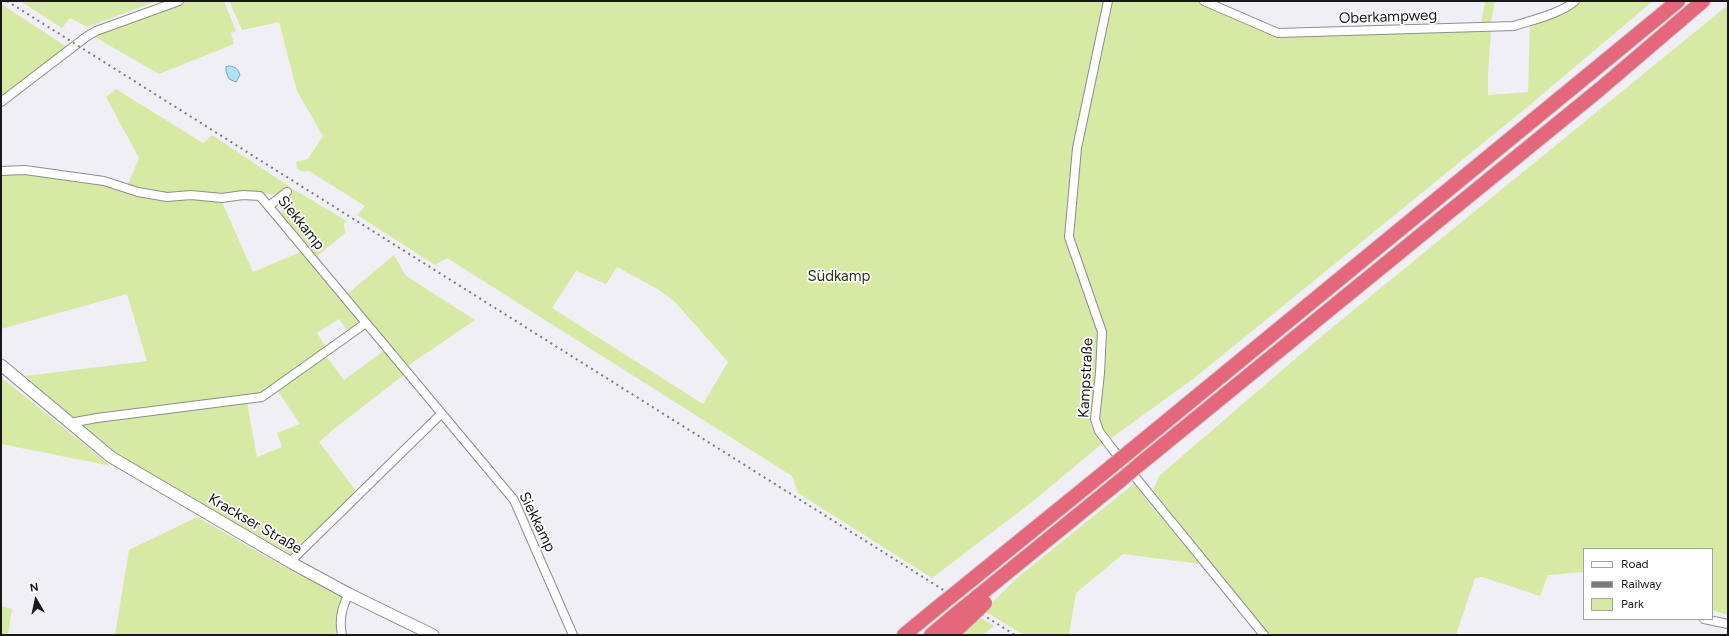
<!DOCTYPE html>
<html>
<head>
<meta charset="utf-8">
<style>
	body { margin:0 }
	#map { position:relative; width:1729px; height:636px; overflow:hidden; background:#f0eff6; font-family:Figtree,sans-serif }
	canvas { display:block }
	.frame { position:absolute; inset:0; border:2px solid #18171a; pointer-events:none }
	.legend { position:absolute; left:1583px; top:548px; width:130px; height:72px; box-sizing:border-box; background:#fff; border:1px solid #a3a2a3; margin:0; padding:5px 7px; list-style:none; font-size:12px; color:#18171a }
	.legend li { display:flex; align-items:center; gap:8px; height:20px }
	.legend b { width:20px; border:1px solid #a3a2a3 }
	.north { position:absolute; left:16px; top:580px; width:40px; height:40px; -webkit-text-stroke:3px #fff; paint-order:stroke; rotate:351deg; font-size:11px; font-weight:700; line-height:16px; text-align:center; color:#18171a }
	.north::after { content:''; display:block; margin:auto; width:14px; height:18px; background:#18171a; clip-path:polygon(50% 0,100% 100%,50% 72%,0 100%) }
</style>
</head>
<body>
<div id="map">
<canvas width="1729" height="636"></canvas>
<div class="frame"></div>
<ul class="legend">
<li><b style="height:5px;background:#fff"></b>Road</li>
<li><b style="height:5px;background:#7b7a7e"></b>Railway</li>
<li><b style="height:11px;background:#d7eaa3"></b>Park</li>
</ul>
<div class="north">N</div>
</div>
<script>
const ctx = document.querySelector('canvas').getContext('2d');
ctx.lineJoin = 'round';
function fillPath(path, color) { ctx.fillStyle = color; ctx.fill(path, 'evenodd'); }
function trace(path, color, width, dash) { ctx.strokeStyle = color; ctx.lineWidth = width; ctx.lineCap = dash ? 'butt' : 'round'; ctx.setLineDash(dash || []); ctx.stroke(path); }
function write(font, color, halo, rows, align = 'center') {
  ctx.font = font + ' Figtree,sans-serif'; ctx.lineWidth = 3.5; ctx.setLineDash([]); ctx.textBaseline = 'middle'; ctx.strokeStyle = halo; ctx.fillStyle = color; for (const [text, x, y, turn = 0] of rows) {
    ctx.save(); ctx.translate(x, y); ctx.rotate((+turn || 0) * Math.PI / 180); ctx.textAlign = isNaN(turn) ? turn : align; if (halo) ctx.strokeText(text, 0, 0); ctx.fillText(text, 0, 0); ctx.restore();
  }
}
const green = new Path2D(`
	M 20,1 L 157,1 L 87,27 L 70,18 L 62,28 Z
	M 188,1 L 224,1 L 236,31 L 231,33 L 234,44 L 159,74 L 93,36 Z
	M 229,1 L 1105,1 L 1093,58 L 1089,67 L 1074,148 L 1066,237 L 1099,332 L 1096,434 L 1103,443 L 1032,502 L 932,578 L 798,493 L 792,476 L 447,258 L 435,265 L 357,215 L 365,206 L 309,171 L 303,172 L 297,169 L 296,162 L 308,159 L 323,136 L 297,91 L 279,22 L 242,30 ZM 617,267 L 659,290 L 675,302 L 728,362 L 703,404 L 552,308 L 576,271 L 606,284 Z
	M 1111,1 L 1196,1 L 1277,37 L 1491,30 L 1488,75 L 1488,95 L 1528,92 L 1530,24 L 1571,8 L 1579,1 L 1653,1 L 1531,104 L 1251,332 L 1193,379 L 1110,439 L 1103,431 L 1100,420 L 1105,332 L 1072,237 L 1079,151 Z
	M 1485,1 L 1495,1 L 1491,24 L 1481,24 Z
	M 1,4 L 67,47 L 1,98 Z
	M 1728,5 L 1728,615 L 1712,610 L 1712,549 L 1584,549 L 1584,572 L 1548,575 L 1540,596 L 1482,577 L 1475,578 L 1456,635 L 1269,635 L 1153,490 L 1159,476 L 1323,335 Z
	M 116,89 L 203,143 L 212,135 L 293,189 L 347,221 L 344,224 L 345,233 L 315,258 L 279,215 L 288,199 C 278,193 250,191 240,193 C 233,195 227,198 221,200 L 253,272 L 303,251 L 363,322 L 349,332 L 339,319 L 317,333 L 327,349 L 262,395 L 75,420 L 25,376 L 147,361 L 127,294 L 1,329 L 1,168 L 109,179 L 128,184 L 139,158 L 106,97 Z
	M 394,255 L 406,276 L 475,320 L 406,367 L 346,295 Z
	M 385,350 L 405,374 L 334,429 L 319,442 L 356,491 L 295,551 L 290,554 L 130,462 L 96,438 L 79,423 L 247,402 L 257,457 L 282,447 L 277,433 L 300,424 L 277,390 L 325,355 L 344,380 Z
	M 1,377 L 111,466 L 1,444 Z
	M 1136,482 L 1140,488 L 1144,497 L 1200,564 L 1123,554 L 1076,593 L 1069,635 L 1024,635 L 984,611 L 1017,578 Z
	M 197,517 L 288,569 L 342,595 L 336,617 L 337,632 L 332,635 L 115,635 L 129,550 Z
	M 1,606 L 12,609 L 8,635 L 1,635 Z
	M 978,616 L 994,626 L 983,635 L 957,635 Z`);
const water = new Path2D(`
	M 230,66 C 236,67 238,69 240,75 L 236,82 L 229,79 L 226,71 L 226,67 Z`);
const street = new Path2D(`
	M 1108,1 L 1077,148 L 1069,237 L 1102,332 L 1100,373 L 1095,419 L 1099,431 L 1114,451 L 1264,635
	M 1204,1 L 1278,33 L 1514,26 C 1532,20 1560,14 1575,1
	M 1,102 L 86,37 L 96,31 L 179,1
	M 1,171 L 25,170 L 104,181 L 138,192 L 167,197 L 191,195 L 222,198 L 243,195 L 260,196 L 514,500 L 573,635
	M 269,206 L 287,192
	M 71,425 L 75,422 L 97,418 L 262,397 L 366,323
	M 290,562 L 441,414
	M 1704,619 L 1728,624
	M 342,635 C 339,621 342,606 349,594`);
const secondary = new Path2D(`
	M 1,365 L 111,457 L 290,562 L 349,594 L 433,635`);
const highway = new Path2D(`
	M 1129,452 L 1678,1
	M 1140,464 L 1600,89 L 1703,1
	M 958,591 L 1112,466
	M 977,597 L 1121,480
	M 904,635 L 943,603
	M 931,635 L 951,618
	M 950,635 L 962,625`);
const rail = new Path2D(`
	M 7,1 L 1015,635`);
const highwayBridge = new Path2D(`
	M 1112,466 L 1129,452
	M 1121,480 L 1140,464
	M 943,603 L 958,591
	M 951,618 L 977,597
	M 962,625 L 985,603`);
const streetNames = [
	["Oberkampweg",1388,17,-2],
	["Siekkamp",301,223,51],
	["Kampstraße",1086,378,-87],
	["Siekkamp",537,522,64],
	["Krackser Straße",255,524,30]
];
const parkNames = [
	["Südkamp",839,277]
];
fillPath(green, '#d7eaa3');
fillPath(water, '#ace3f9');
trace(water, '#80a6b6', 1);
trace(street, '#8d8d94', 10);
trace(secondary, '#8d8d94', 13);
trace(highway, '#cccccd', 16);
trace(street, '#fff', 8);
trace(secondary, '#fff', 11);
trace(highway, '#e4677b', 14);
trace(rail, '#7b7a7e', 2, [2, 4]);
trace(highwayBridge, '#cccccd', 16, []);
trace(highwayBridge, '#e4677b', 14);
write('15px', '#18171a', '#fff', streetNames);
write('15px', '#2a3210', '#fff', parkNames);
</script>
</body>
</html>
